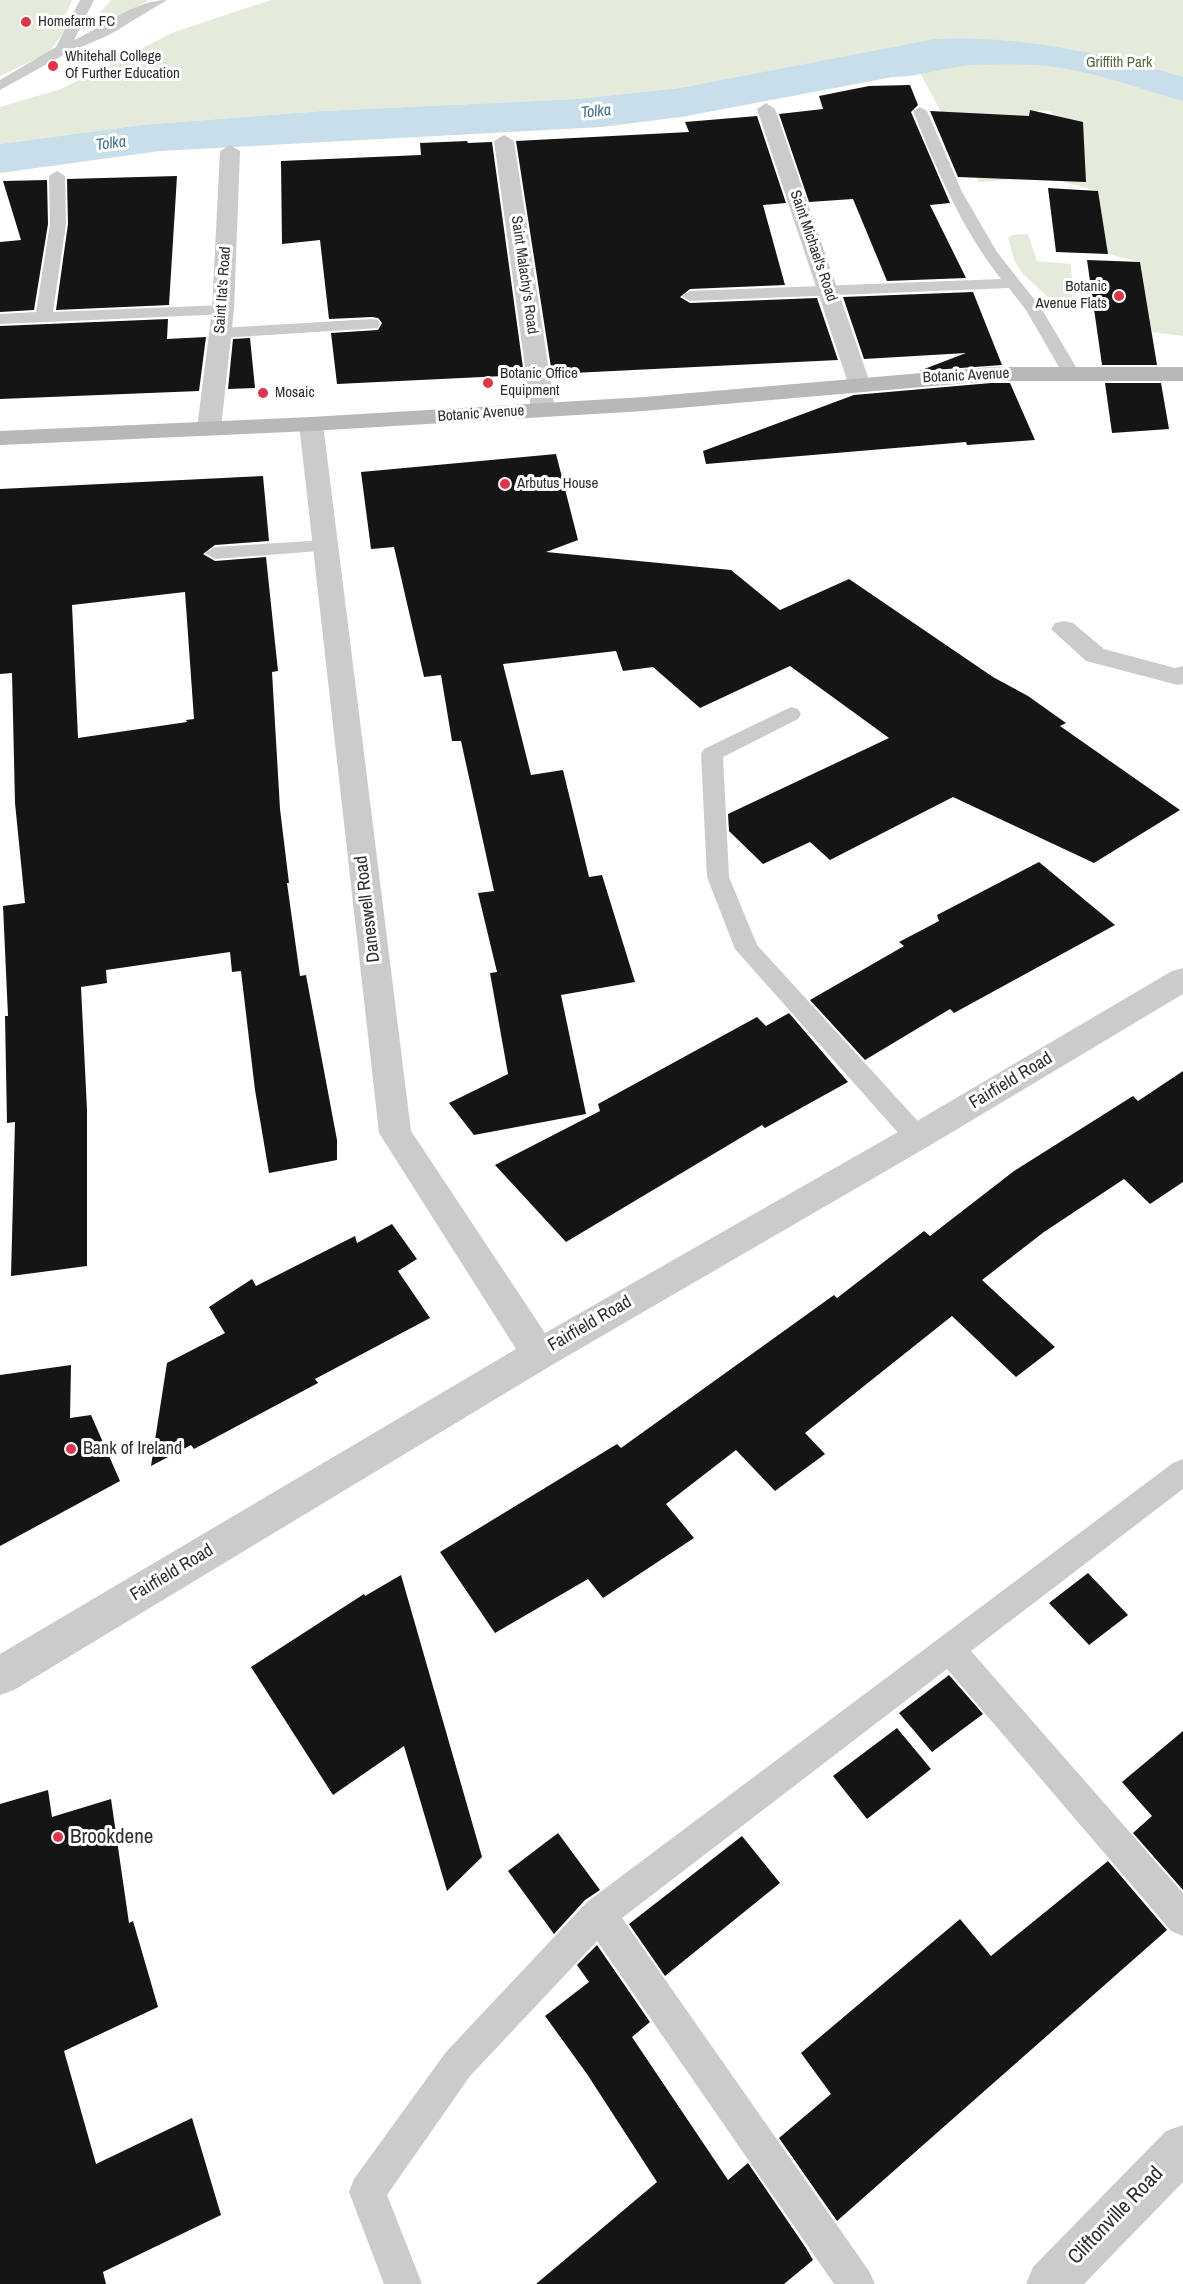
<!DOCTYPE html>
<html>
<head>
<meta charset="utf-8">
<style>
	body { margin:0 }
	canvas { display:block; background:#fff }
</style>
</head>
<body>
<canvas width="1183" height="2284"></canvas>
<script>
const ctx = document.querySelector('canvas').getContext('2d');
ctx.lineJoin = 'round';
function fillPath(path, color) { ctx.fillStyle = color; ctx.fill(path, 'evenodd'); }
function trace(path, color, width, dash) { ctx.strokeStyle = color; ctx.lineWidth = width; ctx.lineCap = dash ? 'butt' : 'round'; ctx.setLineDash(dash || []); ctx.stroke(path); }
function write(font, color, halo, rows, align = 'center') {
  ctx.font = font + ' "Archivo Narrow",sans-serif'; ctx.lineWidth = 6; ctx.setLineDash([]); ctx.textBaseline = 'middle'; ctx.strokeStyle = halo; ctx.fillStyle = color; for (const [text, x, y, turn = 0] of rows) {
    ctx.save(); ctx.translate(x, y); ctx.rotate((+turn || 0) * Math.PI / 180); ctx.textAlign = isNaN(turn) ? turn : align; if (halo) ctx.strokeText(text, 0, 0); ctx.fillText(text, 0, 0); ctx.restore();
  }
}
const green = new Path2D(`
	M 0,0 L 72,0 L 66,14 L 58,18 L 72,22 L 48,53 L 0,76 Z
	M 111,0 L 149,0 L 112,21 L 93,20 Z
	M 271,0 L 1183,0 L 1183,336 L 1152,332 L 1140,262 L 1108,254 L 1098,191 L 1064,182 L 1058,132 L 1079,132 L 1083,129 L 1081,123 L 1053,118 L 1051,111 L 1031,110 L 1031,118 L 1009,122 L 1015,179 L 979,182 L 905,45 L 679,88 L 578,99 L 322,111 L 141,125 L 0,144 L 0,107 L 61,89 L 174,32 Z
	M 1028,234 L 1037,261 L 1071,264 L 1073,308 L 1063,311 L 1023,274 L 1015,262 L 1008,238 L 1011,235 Z`);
const water = new Path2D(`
	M 935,39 C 1021,35 1101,53 1183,77 L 1183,101 C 1144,90 1103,75 1062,68 C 1034,63 1004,64 975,65 C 946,66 921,77 893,77 L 681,117 L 602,127 L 160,151 L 0,173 L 0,144 L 141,125 L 322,111 L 578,99 L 679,88 Z`);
const building = new Path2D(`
	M 910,85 L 918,105 L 911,112 L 950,203 L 930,205 L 966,278 L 887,281 L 853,199 L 809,202 L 779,114 L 823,109 L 819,96 L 869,86 Z
	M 1030,110 L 1083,122 L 1086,182 L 958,177 L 930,111 L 1029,116 Z
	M 757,116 L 786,203 L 763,205 L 785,285 L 690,289 L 680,297 L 690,303 L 817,298 L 838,360 L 552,374 L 516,141 L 689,132 L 685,122 Z
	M 467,141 L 468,143 L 492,142 L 524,375 L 337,384 L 331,333 L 378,330 L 382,323 L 378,318 L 372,317 L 329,319 L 320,240 L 282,244 L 281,161 L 421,155 L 420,143 Z
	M 177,176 L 169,305 L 56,310 L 68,224 L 67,179 Z
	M 47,180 L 48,224 L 34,310 L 0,312 L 0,242 L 21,240 L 3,181 Z
	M 1048,188 L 1098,191 L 1108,254 L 1056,252 Z
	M 1087,260 L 1140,262 L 1157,365 L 1102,365 Z
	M 973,292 L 1002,365 L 919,371 L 966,353 L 864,359 L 843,297 Z
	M 168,319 L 167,339 L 206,337 L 199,391 L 0,399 L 0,326 Z
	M 250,338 L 255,388 L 228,389 L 233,339 Z
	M 991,383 L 1010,383 L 1035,440 L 967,445 L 966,442 L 706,464 L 703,451 L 854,395 Z
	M 1105,383 L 1161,383 L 1169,429 L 1112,433 Z
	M 556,454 L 578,540 L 546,552 L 731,570 L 780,610 L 849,579 L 993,677 L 1028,696 L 1066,723 L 1060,726 L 1180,810 L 1094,863 L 953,797 L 830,860 L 810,842 L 763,864 L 729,831 L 728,814 L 889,738 L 790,666 L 700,708 L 653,667 L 623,671 L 616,651 L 503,664 L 531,775 L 563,770 L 589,877 L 602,875 L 635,982 L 561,995 L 586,1114 L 474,1135 L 449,1103 L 508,1074 L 490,973 L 497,972 L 478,893 L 494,891 L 461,741 L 452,741 L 441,675 L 424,677 L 394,547 L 371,549 L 361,472 Z
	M 263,476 L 269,541 L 215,545 L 203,554 L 215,561 L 266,557 L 278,671 L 272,672 L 280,809 L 289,883 L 287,883 L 300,976 L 306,975 L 337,1140 L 337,1160 L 269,1173 L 255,1090 L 241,971 L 232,972 L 230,952 L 106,970 L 107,983 L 81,987 L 87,1110 L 87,1266 L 11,1276 L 15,1122 L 7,1123 L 5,1016 L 8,1016 L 3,906 L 25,903 L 15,803 L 12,673 L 0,674 L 0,489 ZM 185,592 L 194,719 L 186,720 L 187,722 L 78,738 L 72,605 Z
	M 1039,862 L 1115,925 L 954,1013 L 950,1009 L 865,1060 L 810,1000 L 904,946 L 899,942 L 939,921 L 937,915 Z
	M 789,1013 L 848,1082 L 765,1128 L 762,1125 L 566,1242 L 495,1165 L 600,1111 L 598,1104 L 757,1017 L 766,1026 Z
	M 1183,1071 L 1183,1182 L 1150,1204 L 1124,1179 L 1044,1232 L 982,1280 L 1055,1347 L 1016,1377 L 952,1316 L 805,1433 L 825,1454 L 775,1491 L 736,1450 L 666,1504 L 694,1538 L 603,1598 L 588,1579 L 495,1633 L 440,1552 L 617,1444 L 621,1448 L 834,1295 L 837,1298 L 924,1231 L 930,1236 L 1014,1171 L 1133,1096 L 1138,1101 Z
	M 392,1224 L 417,1259 L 398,1271 L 430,1318 L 315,1379 L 318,1383 L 194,1449 L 191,1445 L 151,1466 L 167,1363 L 225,1333 L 209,1307 L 252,1279 L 256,1286 L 355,1236 L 357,1243 Z
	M 71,1365 L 70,1418 L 91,1415 L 120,1481 L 0,1546 L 0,1375 Z
	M 1088,1573 L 1128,1615 L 1089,1645 L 1049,1603 Z
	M 401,1575 L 482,1857 L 447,1891 L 404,1746 L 333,1795 L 251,1667 L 364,1594 L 365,1596 Z
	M 949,1675 L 983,1714 L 932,1752 L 899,1713 Z
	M 897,1728 L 931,1769 L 867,1819 L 833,1776 Z
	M 1183,1731 L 1183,1890 L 1133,1833 L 1152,1816 L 1122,1782 Z
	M 48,1790 L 52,1817 L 111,1799 L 129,1923 L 133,1921 L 158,2007 L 64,2051 L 96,2164 L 192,2118 L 221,2215 L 103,2272 L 106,2284 L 0,2284 L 0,1804 Z
	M 558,1833 L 600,1890 L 585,1900 L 554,1934 L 508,1871 Z
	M 742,1836 L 780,1883 L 665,1976 L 629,1924 Z
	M 1108,1861 L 1167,1930 L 837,2221 L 779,2138 L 831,2094 L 801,2053 L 960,1919 L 991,1956 Z
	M 597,1945 L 650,2022 L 632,2037 L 728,2180 L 748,2163 L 806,2248 L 813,2260 L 784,2284 L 536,2284 L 657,2182 L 587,2074 L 545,2016 L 589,1982 L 577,1965 Z`);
const lane = new Path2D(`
	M 80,0 L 94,0 L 74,40 C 103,27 135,0 167,0 L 109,35 L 67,53 L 0,90 L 0,80 L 56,47 Z
	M 920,107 L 927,111 L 962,192 L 997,252 L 1041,308 L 1079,372 L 1076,376 L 1064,376 L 1026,310 L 1009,288 L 690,301 L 682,296 L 690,291 L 1001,279 C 961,228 937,170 913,111 Z
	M 57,171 L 65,176 L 66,224 L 53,312 L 223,305 L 231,310 L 229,314 L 0,324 L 0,314 L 36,312 L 50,224 L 49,176 Z
	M 372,319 L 378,320 L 380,324 L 378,328 L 221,338 L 213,333 L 221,328 Z
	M 326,540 L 333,542 L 336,546 L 333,550 L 215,559 L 205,553 L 215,547 Z
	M 791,707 L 798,709 L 801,714 L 798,719 L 723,757 L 729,877 L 757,945 L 926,1130 L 930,1137 L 926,1144 L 917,1147 L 908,1144 L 735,949 L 707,877 L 701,754 L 704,749 Z
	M 1183,1459 L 1183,1489 L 971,1651 L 1183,1893 L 1183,1936 L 1171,1931 L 947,1669 L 622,1918 L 869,2271 L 875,2284 L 834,2284 L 597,1941 L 470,2076 L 387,2195 L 422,2284 L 384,2284 L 349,2192 L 354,2179 L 446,2052 L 587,1902 L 1173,1463 Z`);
const street = new Path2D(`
	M 766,103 L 775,109 L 870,383 L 867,388 L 851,388 L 848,383 L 757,109 Z
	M 504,135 L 514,141 L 555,410 L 551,415 L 535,415 L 531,410 L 494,141 Z
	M 230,145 L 240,151 L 234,310 L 221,428 L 217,433 L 201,433 L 197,428 L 212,310 L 220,151 Z
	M 311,417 L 319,419 L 323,424 L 411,1131 L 545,1333 L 905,1128 L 1172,971 L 1183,968 L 1183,994 L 929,1146 L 552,1365 L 14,1690 L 0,1695 L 0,1654 L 516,1349 L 379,1133 L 299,424 L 303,419 Z
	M 1064,621 L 1073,623 L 1104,649 L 1175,668 L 1183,666 L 1183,684 L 1178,685 L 1086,661 L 1051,629 L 1055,623 Z
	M 1183,2125 L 1183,2182 L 1084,2284 L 1026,2284 L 1033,2267 L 1166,2131 Z`);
const secondary = new Path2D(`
	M 991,367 L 1183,367 L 1183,381 L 991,381 L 644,411 L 311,431 L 0,445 L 0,431 L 311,417 L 644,397 Z`);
const markers = [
	[26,22,6,"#df3549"],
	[53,66,6,"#df3549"],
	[1119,296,6,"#df3549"],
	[488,383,6,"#df3549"],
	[263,393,6,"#df3549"],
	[505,484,6,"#df3549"],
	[71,1449,6,"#df3549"],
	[58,1837,6,"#df3549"]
];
const farPoinames = [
	["Homefarm FC",38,22],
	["Whitehall College",65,57],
	["Of Further Education",65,74],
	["Botanic",1107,287,"right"],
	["Avenue Flats",1107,304,"right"],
	["Botanic Office",500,374],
	["Equipment",500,391],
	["Mosaic",275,393],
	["Arbutus House",517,484]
];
const farParknames = [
	["Griffith Park",1119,63]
];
const farStreetnames = [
	["Saint Michael's Road",813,246,71],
	["Saint Malachy's Road",524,275,82],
	["Saint Ita's Road",223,290,-86],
	["Botanic Avenue",966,376,-3],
	["Botanic Avenue",481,414,-4]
];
const farWaternames = [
	["Tolka",596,112,-6],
	["Tolka",111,144,-7]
];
const streetNames = [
	["Daneswell Road",368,909,-97],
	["Fairfield Road",1011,1081,-31],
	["Fairfield Road",590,1324,-30],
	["Fairfield Road",172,1573,-31]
];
const poiNames = [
	["Bank of Ireland",83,1449]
];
const nearPoinames = [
	["Brookdene",70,1837]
];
const nearStreetnames = [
	["Cliftonville Road",1116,2216,-46]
];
fillPath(green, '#e4ebdb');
fillPath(water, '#c8deea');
fillPath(building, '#151515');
fillPath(lane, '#cbcbcb');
fillPath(street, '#cbcbcb');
fillPath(secondary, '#b8b8b8');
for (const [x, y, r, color] of markers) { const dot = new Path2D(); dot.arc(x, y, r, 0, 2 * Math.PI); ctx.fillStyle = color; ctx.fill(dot); trace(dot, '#fff', 2); }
write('15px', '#2e2e2e', '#fff', farPoinames, 'left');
write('15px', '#52673d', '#fff', farParknames);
write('15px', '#2e2e2e', '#fff', farStreetnames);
write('italic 16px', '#3f728c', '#fff', farWaternames);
write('18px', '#2e2e2e', '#fff', streetNames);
write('18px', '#2e2e2e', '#fff', poiNames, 'left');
write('21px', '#2e2e2e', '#fff', nearPoinames, 'left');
write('21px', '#2e2e2e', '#fff', nearStreetnames);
</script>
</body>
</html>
